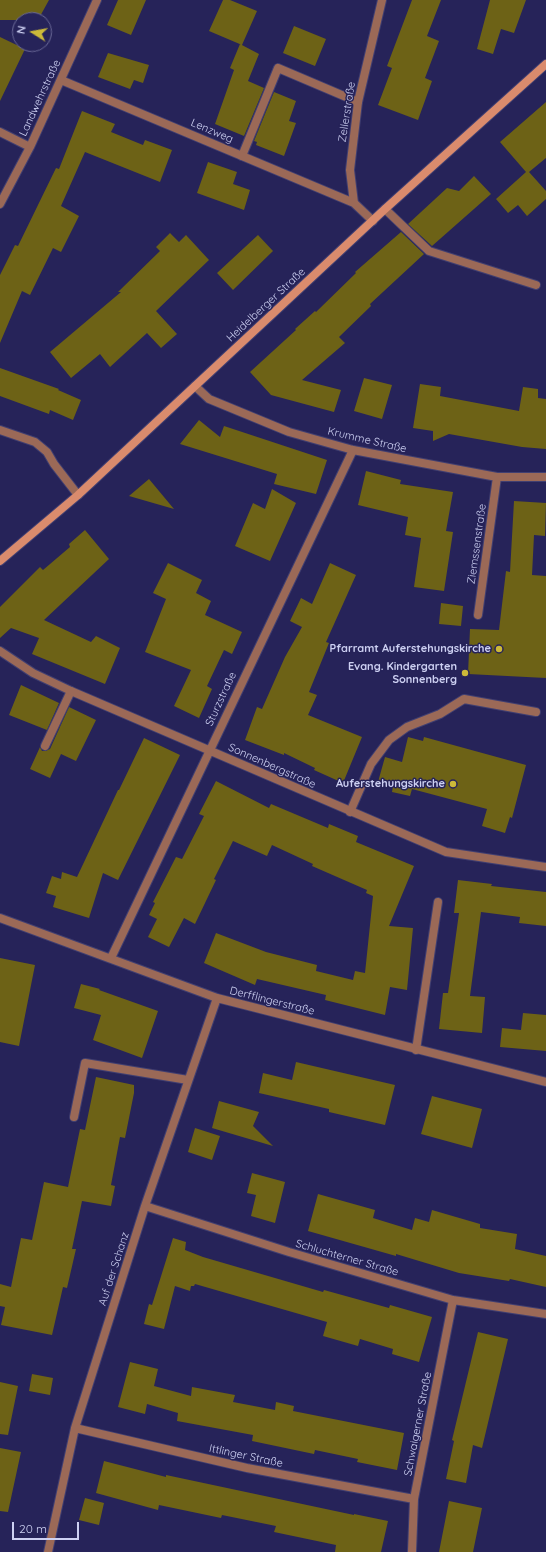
<!DOCTYPE html>
<html>
<head>
<meta charset="utf-8">
<style>
	body { margin:0 }
	#map { position:relative; width:546px; height:1552px; overflow:hidden; background:#262359; font-family:Quicksand,sans-serif }
	canvas { display:block }
	.north { position:absolute; left:12px; top:12px; width:40px; height:40px; box-sizing:border-box; background:#262359; border:1px solid #696896; border-radius:50%; rotate:281deg; font-size:11px; font-weight:700; line-height:16px; text-align:center; color:#cdd0f2 }
	.north::after { content:''; display:block; margin:auto; width:14px; height:18px; background:#ccb939; clip-path:polygon(50% 0,100% 100%,50% 72%,0 100%) }
	.scale { position:absolute; left:12px; top:1522px; width:67px; height:18px; box-sizing:border-box; border:2px solid #cdd0f2; border-top:0; padding-left:5px; font-size:12px; line-height:14px; white-space:nowrap; color:#cdd0f2; -webkit-text-stroke:3px #262359; paint-order:stroke }
</style>
</head>
<body>
<div id="map">
<canvas width="546" height="1552"></canvas>
<div class="north">N</div>
<div class="scale">20 m</div>
</div>
<script>
const ctx = document.querySelector('canvas').getContext('2d');
ctx.lineJoin = 'round';
function fillPath(path, color) { ctx.fillStyle = color; ctx.fill(path, 'evenodd'); }
function trace(path, color, width, dash) { ctx.strokeStyle = color; ctx.lineWidth = width; ctx.lineCap = dash ? 'butt' : 'round'; ctx.setLineDash(dash || []); ctx.stroke(path); }
function write(font, color, halo, rows, align = 'center') {
  ctx.font = font + ' Quicksand,sans-serif'; ctx.lineWidth = 3; ctx.setLineDash([]); ctx.textBaseline = 'middle'; ctx.strokeStyle = halo; ctx.fillStyle = color; for (const [text, x, y, turn = 0] of rows) {
    ctx.save(); ctx.translate(x, y); ctx.rotate((+turn || 0) * Math.PI / 180); ctx.textAlign = isNaN(turn) ? turn : align; if (halo) ctx.strokeText(text, 0, 0); ctx.fillText(text, 0, 0); ctx.restore();
  }
}
const building = new Path2D(`
	M 0,0 L 49,0 L 38,20 L 0,20 Z
	M 118,0 L 146,0 L 131,35 L 107,25 Z
	M 223,0 L 230,0 L 257,11 L 242,45 L 209,31 Z
	M 412,0 L 441,0 L 427,36 L 439,41 L 425,78 L 432,81 L 418,120 L 378,105 L 392,68 L 387,66 Z
	M 490,0 L 526,0 L 514,33 L 501,29 L 493,54 L 477,49 Z
	M 294,26 L 326,39 L 315,66 L 283,53 Z
	M 0,37 L 25,49 L 0,101 Z
	M 240,44 L 259,54 L 248,81 L 264,88 L 244,136 L 215,124 L 234,70 L 230,68 Z
	M 108,53 L 149,65 L 143,83 L 134,80 L 130,89 L 98,77 Z
	M 274,92 L 296,101 L 289,121 L 296,123 L 284,156 L 256,145 L 257,142 L 254,141 Z
	M 546,102 L 546,158 L 529,172 L 546,191 L 546,199 L 527,216 L 518,205 L 508,213 L 496,199 L 526,172 L 500,142 Z
	M 82,111 L 115,124 L 111,132 L 143,145 L 145,140 L 172,150 L 160,182 L 85,152 L 61,206 L 79,216 L 61,252 L 53,248 L 30,295 L 22,291 L 0,343 L 0,275 L 15,245 L 18,246 L 56,168 L 59,169 Z
	M 208,162 L 237,172 L 233,184 L 250,190 L 244,210 L 197,193 Z
	M 474,176 L 491,194 L 432,246 L 408,224 L 447,188 L 459,191 Z
	M 401,232 L 424,254 L 370,304 L 371,306 L 339,337 L 345,343 L 302,380 L 341,390 L 334,412 L 271,395 L 250,372 L 296,330 L 295,329 L 315,311 L 316,312 L 356,273 L 355,272 Z
	M 170,233 L 179,242 L 186,235 L 209,260 L 156,311 L 177,334 L 161,348 L 147,333 L 110,367 L 100,354 L 71,378 L 50,352 L 121,292 L 118,292 L 160,251 L 156,247 Z
	M 258,235 L 273,251 L 233,290 L 217,273 Z
	M 0,368 L 59,389 L 58,390 L 81,400 L 73,420 L 50,410 L 49,414 L 0,396 Z
	M 364,378 L 392,385 L 382,419 L 354,411 Z
	M 420,384 L 441,387 L 440,396 L 519,411 L 523,387 L 538,389 L 538,398 L 546,399 L 546,449 L 522,447 L 449,434 L 433,441 L 433,431 L 413,428 Z
	M 199,420 L 220,437 L 224,426 L 327,460 L 316,494 L 274,484 L 277,474 L 180,444 Z
	M 366,471 L 401,480 L 400,484 L 453,492 L 446,531 L 453,532 L 444,591 L 414,587 L 421,538 L 405,535 L 408,517 L 358,505 Z
	M 149,479 L 174,509 L 129,496 Z
	M 272,489 L 296,503 L 270,561 L 235,546 L 253,503 L 265,509 Z
	M 514,501 L 546,503 L 545,536 L 534,535 L 532,575 L 546,576 L 546,678 L 468,674 L 470,629 L 499,630 L 506,571 L 510,572 Z
	M 85,530 L 109,559 L 44,620 L 91,642 L 96,636 L 120,648 L 105,684 L 32,654 L 39,638 L 11,628 L 0,638 L 0,607 L 40,567 L 43,570 L 70,547 L 69,544 Z
	M 168,563 L 202,580 L 196,593 L 211,601 L 205,615 L 242,632 L 232,654 L 224,650 L 207,686 L 212,689 L 199,718 L 174,706 L 191,670 L 145,652 L 166,599 L 153,593 Z
	M 330,563 L 356,575 L 326,642 L 329,643 L 309,692 L 317,695 L 308,715 L 362,737 L 343,783 L 314,770 L 315,768 L 284,753 L 284,755 L 245,740 L 257,707 L 262,709 L 285,657 L 302,627 L 290,621 L 301,598 L 312,604 Z
	M 441,603 L 463,606 L 461,626 L 439,624 Z
	M 21,685 L 59,703 L 47,730 L 9,715 Z
	M 69,707 L 96,720 L 76,761 L 61,754 L 50,778 L 30,769 L 40,747 L 42,751 L 45,751 L 50,749 Z
	M 408,737 L 423,741 L 424,737 L 526,765 L 512,818 L 510,817 L 505,833 L 482,826 L 487,809 L 412,789 L 410,796 L 392,792 L 393,786 L 378,782 L 385,757 L 402,762 Z
	M 144,738 L 180,755 L 118,880 L 103,873 L 89,918 L 53,907 L 56,896 L 46,893 L 52,876 L 61,879 L 62,872 L 77,877 L 118,790 L 119,790 Z
	M 216,781 L 269,808 L 271,804 L 328,828 L 329,824 L 358,836 L 356,842 L 414,866 L 389,926 L 413,928 L 407,990 L 390,987 L 385,1015 L 325,1000 L 326,995 L 257,979 L 255,985 L 204,963 L 216,933 L 266,952 L 317,965 L 316,971 L 353,980 L 355,971 L 365,973 L 373,896 L 366,893 L 367,890 L 312,866 L 313,864 L 272,845 L 267,856 L 233,841 L 214,879 L 216,880 L 195,924 L 184,918 L 169,947 L 148,937 L 157,919 L 149,915 L 155,903 L 153,902 L 176,857 L 182,859 L 204,816 L 199,814 Z
	M 458,880 L 492,884 L 491,886 L 546,892 L 546,926 L 519,923 L 520,917 L 481,912 L 470,996 L 485,997 L 482,1033 L 439,1029 L 443,993 L 448,993 L 459,913 L 454,913 Z
	M 0,958 L 35,965 L 19,1046 L 0,1042 Z
	M 81,984 L 100,989 L 99,990 L 158,1011 L 142,1058 L 93,1040 L 101,1015 L 74,1008 Z
	M 523,1013 L 546,1015 L 546,1051 L 500,1047 L 502,1028 L 521,1030 Z
	M 296,1062 L 395,1085 L 385,1125 L 329,1112 L 329,1109 L 259,1093 L 263,1073 L 292,1080 Z
	M 96,1077 L 134,1085 L 134,1093 L 125,1138 L 120,1137 L 111,1185 L 115,1186 L 111,1206 L 82,1201 L 72,1249 L 76,1249 L 67,1288 L 63,1287 L 52,1335 L 1,1325 L 5,1307 L 0,1306 L 0,1284 L 11,1287 L 21,1238 L 32,1240 L 44,1182 L 68,1187 L 80,1129 L 85,1130 Z
	M 432,1096 L 482,1109 L 472,1148 L 421,1134 Z
	M 219,1101 L 259,1112 L 253,1126 L 273,1146 L 212,1128 Z
	M 195,1128 L 220,1136 L 212,1160 L 188,1152 Z
	M 252,1173 L 285,1182 L 275,1223 L 251,1216 L 256,1195 L 247,1193 Z
	M 318,1194 L 375,1210 L 373,1218 L 412,1230 L 415,1218 L 429,1222 L 432,1210 L 480,1224 L 480,1228 L 517,1234 L 515,1249 L 546,1256 L 546,1287 L 510,1279 L 509,1281 L 459,1273 L 396,1254 L 396,1256 L 308,1231 Z
	M 173,1238 L 186,1242 L 185,1250 L 203,1257 L 323,1292 L 324,1290 L 389,1308 L 390,1305 L 432,1317 L 419,1362 L 392,1354 L 393,1349 L 360,1339 L 358,1346 L 323,1336 L 327,1322 L 195,1284 L 194,1286 L 191,1286 L 190,1291 L 175,1286 L 164,1329 L 144,1324 L 149,1304 L 152,1305 Z
	M 478,1332 L 508,1339 L 482,1448 L 473,1445 L 466,1483 L 446,1479 L 454,1441 L 452,1440 Z
	M 130,1362 L 158,1369 L 154,1386 L 191,1396 L 192,1387 L 235,1395 L 233,1402 L 275,1410 L 276,1402 L 294,1406 L 293,1411 L 404,1433 L 397,1470 L 357,1462 L 358,1459 L 315,1450 L 314,1454 L 252,1441 L 253,1435 L 177,1421 L 178,1413 L 147,1404 L 145,1414 L 118,1407 Z
	M 32,1374 L 53,1378 L 50,1395 L 29,1391 Z
	M 0,1382 L 18,1386 L 8,1435 L 0,1434 Z
	M 0,1448 L 21,1452 L 8,1512 L 0,1511 Z
	M 104,1461 L 166,1477 L 166,1475 L 354,1515 L 354,1514 L 388,1521 L 381,1552 L 335,1552 L 336,1545 L 274,1532 L 276,1526 L 222,1515 L 221,1518 L 159,1505 L 158,1510 L 96,1493 Z
	M 85,1498 L 104,1503 L 99,1525 L 79,1520 Z
	M 449,1501 L 482,1508 L 473,1552 L 439,1552 Z`);
const lane = new Path2D(`
	M 242,156 L 278,68 L 358,102
	M 385,209 L 429,251 L 536,285
	M 45,746 L 71,691
	M 350,812 L 371,764 L 389,740 L 407,727 L 440,714 L 464,699 L 536,712
	M 416,1050 L 438,902
	M 74,1117 L 85,1063 L 188,1080`);
const street = new Path2D(`
	M 61,80 L 354,203
	M 0,132 L 30,147
	M 0,204 L 30,147 L 97,0
	M 373,221 L 354,203 L 350,170 L 358,102 L 382,0
	M 195,386 L 209,399 L 289,432 L 353,450 L 497,477 L 546,477
	M 0,430 L 35,442 L 47,452 L 54,464 L 78,495
	M 478,615 L 497,477
	M 0,651 L 33,673 L 71,691 L 446,852 L 546,867
	M 0,918 L 217,998 L 546,1082
	M 111,958 L 353,450
	M 145,1206 L 289,1252 L 453,1300 L 546,1314
	M 75,1428 L 247,1468 L 414,1499
	M 48,1552 L 75,1428 L 145,1206 L 217,998
	M 412,1552 L 414,1499 L 453,1300`);
const secondary = new Path2D(`
	M 0,561 L 78,495 L 385,209 L 546,64`);
const markers = [
	[499,649,4,"#ccb939"],
	[465,673,4,"#ccb939"],
	[453,784,4,"#ccb939"]
];
const streetNames = [
	["Landwehrstraße",40,98,-65],
	["Zellerstraße",347,112,-81],
	["Lenzweg",212,131,23],
	["Heidelberger Straße",266,305,-43],
	["Krumme Straße",367,440,13],
	["Ziemssenstraße",477,544,-82],
	["Sturzstraße",221,699,-65],
	["Sonnenbergstraße",272,766,24],
	["Derfflingerstraße",272,1001,14],
	["Schluchterner Straße",347,1258,16],
	["Auf der Schanz",114,1269,-72],
	["Schwaigerner Straße",418,1424,-79],
	["Ittlinger Straße",246,1456,12]
];
const poiNames = [
	["Pfarramt Auferstehungskirche",491,649],
	["Evang. Kindergarten",457,667],
	["Sonnenberg",457,680],
	["Auferstehungskirche",445,784]
];
fillPath(building, '#6d6216');
trace(lane, '#413f71', 10);
trace(street, '#413f71', 10);
trace(secondary, '#413f71', 10);
trace(lane, '#9b6957', 8);
trace(street, '#9b6957', 8);
trace(secondary, '#da8b6d', 8);
for (const [x, y, r, color] of markers) { const dot = new Path2D(); dot.arc(x, y, r, 0, 2 * Math.PI); ctx.fillStyle = color; ctx.fill(dot); trace(dot, '#262359', 1.5); }
write('11px', '#cdd0f2', '#262359', streetNames);
write('bold 11px', '#cdd0f2', '#262359', poiNames, 'right');
</script>
</body>
</html>
